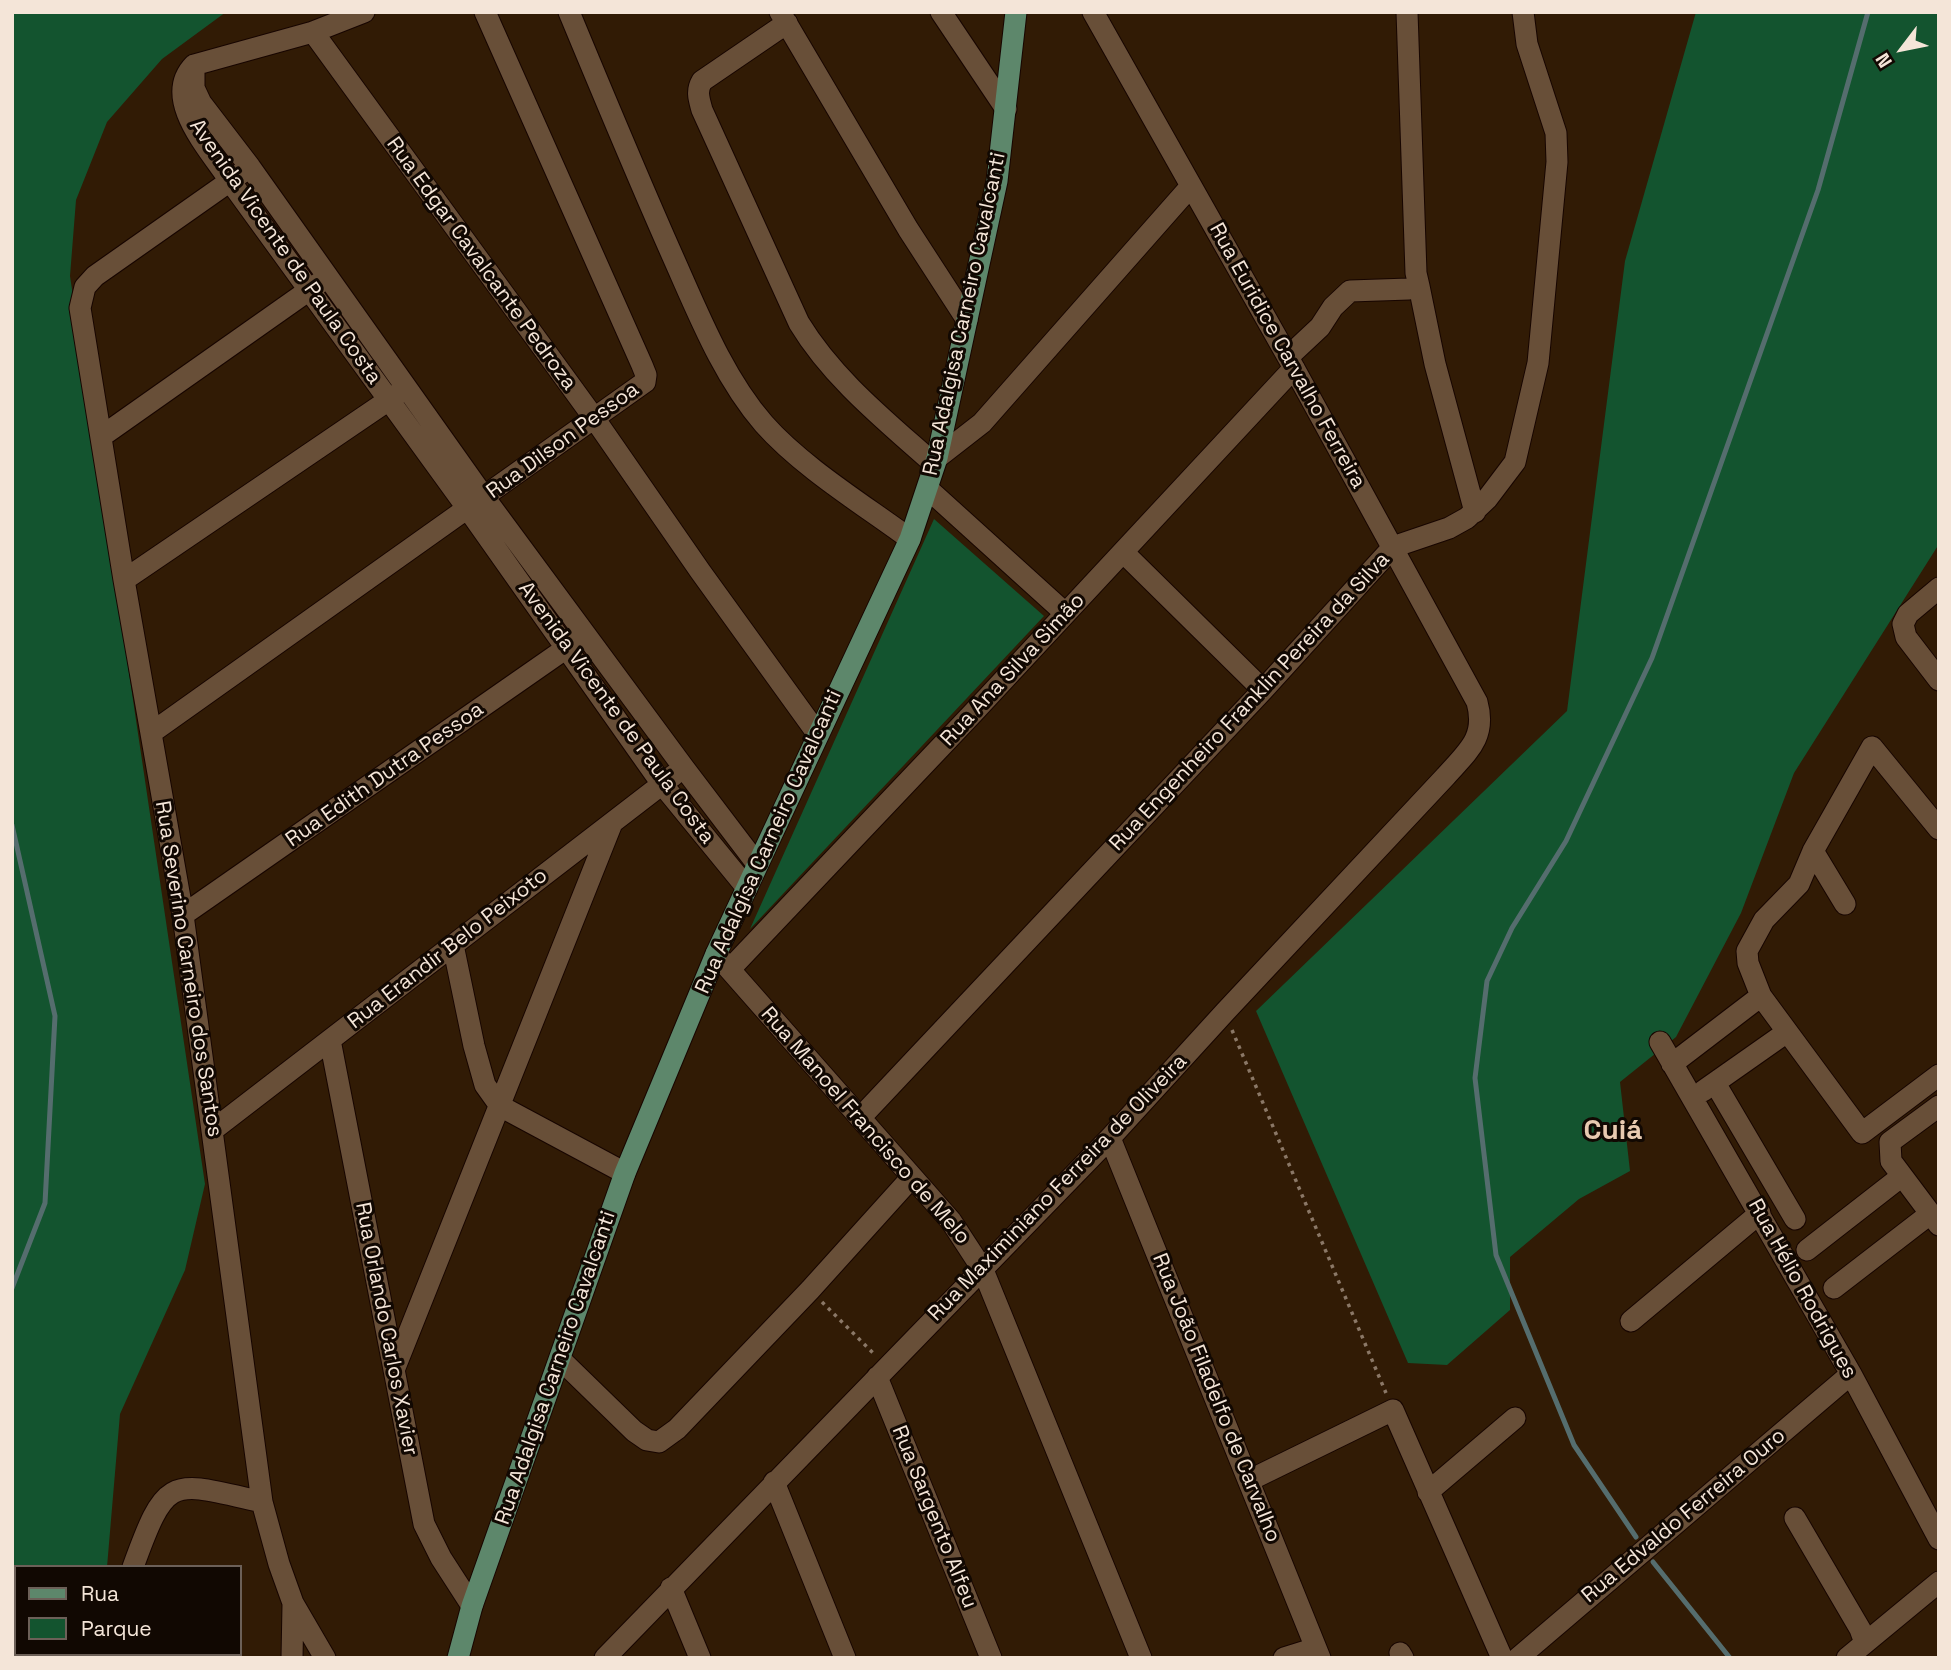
<!DOCTYPE html>
<html>
<head>
<meta charset="utf-8">
<style>
	body { margin:0 }
	#map { position:relative; width:1951px; height:1670px; overflow:hidden; background:#311b05; font-family:"Space Grotesk",sans-serif }
	canvas { display:block }
	.frame { position:absolute; inset:0; border:14px solid #f4e5d8; pointer-events:none }
	.legend { position:absolute; left:14px; top:1565px; width:228px; height:91px; box-sizing:border-box; background:#110802; border:2px solid #6c6058; margin:0; padding:9px 12px; list-style:none; font-size:21px; color:#f4e5d8 }
	.legend li { display:flex; align-items:center; gap:14px; height:35px }
	.legend b { width:35px; border:2px solid #6c6058 }
	.north { position:absolute; left:1867px; top:14px; width:70px; height:70px; -webkit-text-stroke:5px #110802; paint-order:stroke; rotate:238deg; font-size:19px; font-weight:700; line-height:28px; text-align:center; color:#f4e5d8 }
	.north::after { content:''; display:block; margin:auto; width:24px; height:32px; background:#f4e5d8; clip-path:polygon(50% 0,100% 100%,50% 72%,0 100%) }
</style>
</head>
<body>
<div id="map">
<canvas width="1951" height="1670"></canvas>
<div class="frame"></div>
<ul class="legend">
<li><b style="height:9px;background:#5d876b"></b>Rua</li>
<li><b style="height:19px;background:#13542f"></b>Parque</li>
</ul>
<div class="north">N</div>
</div>
<script>
const ctx = document.querySelector('canvas').getContext('2d');
ctx.lineJoin = 'round';
function fillPath(path, color) { ctx.fillStyle = color; ctx.fill(path, 'evenodd'); }
function trace(path, color, width, dash) { ctx.strokeStyle = color; ctx.lineWidth = width; ctx.lineCap = dash ? 'butt' : 'round'; ctx.setLineDash(dash || []); ctx.stroke(path); }
function write(font, color, halo, rows, align = 'center') {
  ctx.font = font + ' "Space Grotesk",sans-serif'; ctx.lineWidth = 6; ctx.setLineDash([]); ctx.textBaseline = 'middle'; ctx.strokeStyle = halo; ctx.fillStyle = color; for (const [text, x, y, turn = 0] of rows) {
    ctx.save(); ctx.translate(x, y); ctx.rotate((+turn || 0) * Math.PI / 180); ctx.textAlign = isNaN(turn) ? turn : align; if (halo) ctx.strokeText(text, 0, 0); ctx.fillText(text, 0, 0); ctx.restore();
  }
}
const green = new Path2D(`
	M 12,12 L 226,12 L 162,59 L 107,122 L 76,200 L 70,276 L 205,1184 L 185,1270 L 120,1414 L 107,1567 L 16,1567 L 16,1654 L 99,1654 L 99,1658 L 12,1658 Z
	M 1696,12 L 1939,12 L 1939,544 L 1794,773 L 1741,913 L 1676,1037 L 1620,1082 L 1630,1171 L 1579,1199 L 1510,1257 L 1510,1310 L 1447,1365 L 1408,1363 L 1256,1011 L 1567,711 L 1625,261 Z
	M 934,519 L 1044,616 L 750,929 Z`);
const stream = new Path2D(`
	M 12,825 L 55,1016 L 45,1203 L 12,1288
	M 1636,1537 L 1574,1445 L 1496,1255 L 1475,1078 L 1487,981 L 1512,928 L 1566,841 L 1652,658 L 1818,190 L 1868,12
	M 1653,1562 L 1730,1658`);
const path = new Path2D(`
	M 1232,1030 L 1386,1393
	M 822,1302 L 876,1356`);
const minor = new Path2D(`
	M 569,12 C 603,94 637,176 673,257 C 698,313 723,377 764,424 C 802,467 864,505 910,539
	M 780,12 L 908,229 L 967,320
	M 941,12 L 1006,109
	M 787,23 L 702,81 C 696,91 699,99 702,110 L 799,323 C 833,379 886,421 934,464
	M 313,32 L 364,12
	M 194,65 C 161,99 210,150 230,181 L 468,509 L 662,784 L 747,888
	M 194,65 L 313,32 L 594,418 L 700,571 L 817,733
	M 194,67 L 194,88 L 201,103 L 250,167 L 484,497 L 684,768 L 757,864
	M 250,167 L 95,276 L 85,287 L 80,308 L 124,580 L 183,915 L 262,1502 L 279,1564 L 293,1603 L 325,1658
	M 1419,286 L 1435,364 L 1475,512
	M 1288,357 L 1320,327 L 1333,307 L 1350,291 L 1409,289 L 1419,286 L 1416,273 L 1407,12
	M 102,436 L 322,281
	M 937,458 L 982,423 L 1191,186
	M 928,489 L 1065,613
	M 1123,552 L 1263,690
	M 124,580 L 402,391
	M 1939,588 L 1908,614 L 1903,624 L 1906,637 L 1939,680
	M 151,733 L 645,382 L 646,375 L 642,365 L 485,12
	M 1939,829 L 1872,747 L 1813,851 L 1799,884 L 1764,920 L 1747,951 L 1748,963 L 1761,996 L 1862,1133 L 1939,1075
	M 1813,851 L 1845,904
	M 183,915 L 578,640
	M 453,945 L 474,1046 L 485,1085 L 500,1106 L 625,1173
	M 716,954 L 951,1221 L 983,1270 L 1141,1658
	M 730,969 L 973,713 L 1294,368
	M 330,1040 L 424,1524 L 441,1558 L 472,1606
	M 1660,1042 L 1851,1374 L 1939,1539
	M 1672,1064 L 1761,996
	M 1715,1083 L 1795,1219
	M 1703,1091 L 1787,1032
	M 1939,1106 L 1890,1142 L 1891,1161 L 1939,1225
	M 860,1118 L 1263,690 L 1393,547 L 1449,528 L 1467,518 L 1487,499 L 1515,462 L 1538,363 L 1557,162 L 1556,133 L 1527,44 L 1523,12
	M 213,1130 L 674,775
	M 1110,1138 L 1320,1658
	M 1807,1250 L 1902,1176
	M 1834,1288 L 1930,1214
	M 1631,1321 L 1760,1213
	M 560,1359 L 634,1431 L 647,1440 L 659,1442 L 677,1429 L 810,1290 L 912,1177
	M 394,1370 L 612,823
	M 877,1377 L 991,1658
	M 1250,1480 L 1393,1410 L 1502,1658
	M 774,1482 L 845,1658
	M 1428,1492 L 1515,1418
	M 1795,1518 L 1860,1629 L 1865,1643
	M 133,1567 C 167,1473 170,1481 262,1502
	M 671,1588 L 700,1658
	M 1400,1653 L 1403,1658
	M 112,1658 L 113,1654
	M 292,1658 L 293,1605
	M 605,1658 L 1110,1138 L 1225,1012 L 1445,777 C 1467,752 1487,738 1477,702 L 1294,368 L 1093,12
	M 1284,1658 L 1316,1648
	M 1518,1658 L 1851,1374
	M 1847,1658 L 1939,1582`);
const major = new Path2D(`
	M 458,1658 L 472,1606 L 625,1173 L 716,954 L 910,539 L 937,458 L 997,181 L 1016,12`);
const streetNames = [
	["Avenida Vicente de Paula Costa",285,252,55],
	["Rua Edgar Cavalcante Pedroza",481,264,54],
	["Rua Adalgisa Carneiro Cavalcanti",965,314,-78],
	["Rua Euridice Carvalho Ferreira",1287,356,61],
	["Rua Dilson Pessoa",563,441,-36],
	["Rua Ana Silva Simão",1013,670,-47],
	["Rua Engenheiro Franklin Pereira da Silva",1250,702,-47],
	["Avenida Vicente de Paula Costa",616,713,54],
	["Rua Edith Dutra Pessoa",385,775,-35],
	["Rua Adalgisa Carneiro Cavalcanti",769,842,-66],
	["Rua Erandir Belo Peixoto",448,949,-38],
	["Rua Severino Carneiro dos Santos",188,969,81],
	["Rua Manoel Francisco de Melo",865,1126,49],
	["Rua Maximiniano Ferreira de Oliveira",1058,1188,-46],
	["Rua Hélio Rodrigues",1802,1289,61],
	["Rua Orlando Carlos Xavier",386,1329,79],
	["Rua Adalgisa Carneiro Cavalcanti",556,1368,-71],
	["Rua João Filadelfo de Carvalho",1216,1398,68],
	["Rua Edvaldo Ferreira Ouro",1684,1516,-40],
	["Rua Sargento Alfeu",934,1517,68]
];
const districtNames = [
	["Cuiá",1613,1131]
];
fillPath(green, '#13542f');
trace(stream, '#556d6e', 5);
trace(minor, '#170500', 23);
trace(major, '#170500', 23);
trace(path, '#8b7867', 3.5, [3.5, 5]);
trace(minor, '#684f38', 21);
trace(major, '#5d876b', 21);
write('21px', '#f4e5d8', '#110802', streetNames);
write('bold 28px', '#e8cab0', '#110802', districtNames);
</script>
</body>
</html>
